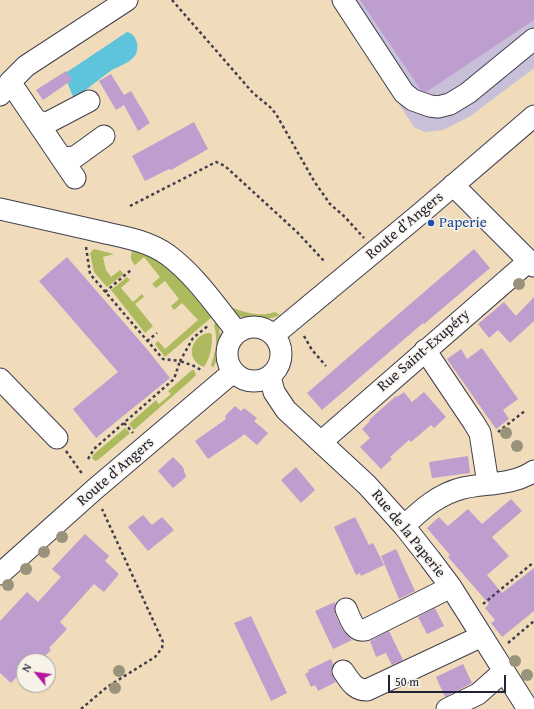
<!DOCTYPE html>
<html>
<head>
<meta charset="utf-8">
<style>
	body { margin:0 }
	#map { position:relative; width:534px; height:709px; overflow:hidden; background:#f0dbba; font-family:"Gentium Book Plus",serif }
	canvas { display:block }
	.north { position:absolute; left:16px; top:653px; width:40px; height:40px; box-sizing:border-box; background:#f7f3e8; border:1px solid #a29fa3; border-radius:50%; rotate:299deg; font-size:11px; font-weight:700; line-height:16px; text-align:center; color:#22223b }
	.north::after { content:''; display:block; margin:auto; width:14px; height:18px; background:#b5179e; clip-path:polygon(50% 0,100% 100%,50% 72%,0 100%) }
	.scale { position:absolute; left:388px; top:675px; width:118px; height:18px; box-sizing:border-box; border:2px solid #22223b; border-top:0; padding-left:5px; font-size:12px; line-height:14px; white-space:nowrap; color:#22223b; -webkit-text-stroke:3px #f7f3e8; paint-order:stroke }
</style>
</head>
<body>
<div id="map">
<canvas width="534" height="709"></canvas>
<div class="north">N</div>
<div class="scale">50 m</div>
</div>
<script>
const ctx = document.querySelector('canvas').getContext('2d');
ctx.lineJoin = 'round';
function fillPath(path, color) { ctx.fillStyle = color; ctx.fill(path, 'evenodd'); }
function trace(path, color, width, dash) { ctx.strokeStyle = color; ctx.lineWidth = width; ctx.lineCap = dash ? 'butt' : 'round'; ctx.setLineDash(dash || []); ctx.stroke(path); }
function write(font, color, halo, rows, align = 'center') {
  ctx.font = font + ' "Gentium Book Plus",serif'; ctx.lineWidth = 3; ctx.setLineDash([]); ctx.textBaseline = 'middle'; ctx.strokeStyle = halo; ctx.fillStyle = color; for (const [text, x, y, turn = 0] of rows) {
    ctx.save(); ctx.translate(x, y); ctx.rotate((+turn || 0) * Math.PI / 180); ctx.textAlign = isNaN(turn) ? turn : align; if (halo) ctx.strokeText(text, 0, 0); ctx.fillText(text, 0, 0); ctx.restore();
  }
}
const industrial = new Path2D(`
	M 331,0 L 534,0 L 534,68 L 469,117 L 443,130 L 425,132 L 414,127 Z`);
const green = new Path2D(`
	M 94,249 L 114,254 L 103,257 L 106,270 L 111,277 L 120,270 L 124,274 L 107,287 L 94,272 L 90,253 Z
	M 133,249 C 167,259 190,289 212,317 L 165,357 L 155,344 L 158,341 L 165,349 L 198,320 L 182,303 L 174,310 L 171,306 L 179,299 L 165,281 L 156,288 L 152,284 L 160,277 L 144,257 L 135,265 C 130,259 130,257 133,249 Z
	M 127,277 L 130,280 L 121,288 L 133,302 L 142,294 L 144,297 L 135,304 L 153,326 L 145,333 L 111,290 Z
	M 233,308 C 247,313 260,317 275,312 L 280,315 C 264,322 245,321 229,311 Z
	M 216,322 C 224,337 221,354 213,368 L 211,365 C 216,351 218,339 214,325 Z
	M 207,333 L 210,333 L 212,335 C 212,347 211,356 204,367 C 185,360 190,338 207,333 Z
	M 192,370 L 194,370 L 196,375 L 190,381 L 134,430 L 129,424 L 156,400 L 159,404 L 171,394 L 168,391 Z
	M 125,428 L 130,433 L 98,460 L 95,461 L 92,458 L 94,454 Z`);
const water = new Path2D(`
	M 127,32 C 137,34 141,49 134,57 C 129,63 119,66 112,70 C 99,79 87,89 74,99 L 64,74 Z`);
const building = new Path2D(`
	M 360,0 L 534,0 L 534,20 L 426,92 L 421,90 Z
	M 66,71 L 72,80 L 43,100 L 36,90 Z
	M 111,74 L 124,95 L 131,91 L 150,123 L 138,131 L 124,105 L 116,110 L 99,81 Z
	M 194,122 L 208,149 L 171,170 L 169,169 L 145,181 L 132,156 Z
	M 474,249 L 490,268 L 424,324 L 423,323 L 322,410 L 307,393 Z
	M 67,257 L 146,348 L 170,378 L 96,438 L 73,409 L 118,372 L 39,281 Z
	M 534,297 L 534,321 L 510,343 L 498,330 L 489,338 L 478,324 L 504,302 L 516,316 Z
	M 482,348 L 518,399 L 503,410 L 509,419 L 496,429 L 447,359 L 461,349 L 467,359 Z
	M 404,392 L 412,402 L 424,392 L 446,417 L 434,428 L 431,425 L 411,442 L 409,440 L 390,457 L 392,459 L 381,469 L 360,447 L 370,438 L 362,429 L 370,421 L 369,420 L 396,396 L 397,397 Z
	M 235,406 L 241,411 L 244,408 L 257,418 L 254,421 L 268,433 L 257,445 L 244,434 L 241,437 L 208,459 L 195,441 L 226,419 L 225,416 Z
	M 468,456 L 470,473 L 432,478 L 429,462 Z
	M 173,457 L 183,467 L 186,477 L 173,488 L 158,471 Z
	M 296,467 L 315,490 L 301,503 L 281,480 Z
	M 511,499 L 522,511 L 492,537 L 509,556 L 487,575 L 502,593 L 534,568 L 534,611 L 502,637 L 491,623 L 495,620 L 485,608 L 489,604 L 448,557 L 450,555 L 427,528 L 439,517 L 448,526 L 468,509 L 482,524 Z
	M 143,515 L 152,525 L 162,517 L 174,530 L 148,551 L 128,527 Z
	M 355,517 L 369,545 L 373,543 L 384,565 L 361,576 L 360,573 L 356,575 L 334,527 Z
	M 85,534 L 109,556 L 105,561 L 119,574 L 104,592 L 94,584 L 60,622 L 67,629 L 49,648 L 51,650 L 42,659 L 38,655 L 32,661 L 24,661 L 24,669 L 11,683 L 0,673 L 0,621 L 27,592 L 38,602 L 61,577 L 52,569 Z
	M 396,549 L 415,591 L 399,599 L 381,556 Z
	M 335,602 L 335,614 L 340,625 L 345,633 L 352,640 L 333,649 L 315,611 Z
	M 435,608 L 444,626 L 427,634 L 418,617 Z
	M 251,616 L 287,693 L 271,701 L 234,623 Z
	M 389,631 L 403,660 L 392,665 L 386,653 L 376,657 L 370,641 Z
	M 331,659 L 333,664 L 331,672 L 336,682 L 318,691 L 315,685 L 311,687 L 305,674 L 309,672 L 308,670 Z
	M 463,664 L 472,683 L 445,697 L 436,677 Z`);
const path = new Path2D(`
	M 172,0 L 253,93 L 270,107 L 276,114 L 314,181 L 330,204 L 345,217 L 364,238
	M 130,206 L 216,162 L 225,166 L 297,232 L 324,261
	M 86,247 L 90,274 L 163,359 L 180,361 L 193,338 L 209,325
	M 105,292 L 131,270
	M 304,336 L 312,350 L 326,366
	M 147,341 L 157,333
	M 124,423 L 133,433
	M 498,432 L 526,410
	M 66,451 L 83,475
	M 88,459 L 94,449 L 174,379 L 180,361 L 194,366 L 203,371
	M 483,604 L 534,562
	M 508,643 L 534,621
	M 81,709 L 107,687 L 155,657 L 162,648 L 163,642 L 102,509`);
const minor = new Path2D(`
	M 343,0 L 404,93 L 413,100 L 430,106 L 438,107 L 450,104 L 468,93 L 534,39
	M 10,82 L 75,178
	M 0,95 L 10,82 L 26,66 L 127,0
	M 37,121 L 47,123 L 89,101
	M 62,158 L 75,157 L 104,136
	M 453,185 L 534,266
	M 0,209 C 31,216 62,223 93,230 C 117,236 146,239 168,255 C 196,276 215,305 237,332
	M227 354a27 27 0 1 1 54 0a27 27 0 1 1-54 0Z
	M 274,335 L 421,213 L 534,116
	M 425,350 L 474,423 L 480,433 L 488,484
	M 270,376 L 274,392 L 286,410 L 367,485 L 404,526 L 430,559 L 451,587 L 528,709
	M 0,379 L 57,438
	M 321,442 L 529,261
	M 404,526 C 421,510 438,494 463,488 C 486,483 514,485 534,471
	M 0,574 L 95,489 L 233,372
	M 346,609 C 350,617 353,632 365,630 L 451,587
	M 343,671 C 350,681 354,690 367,690 L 482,636
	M 447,709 L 478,694 L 504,671`);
const trees = [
	[519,284],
	[506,433],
	[517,446],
	[62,537],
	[44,552],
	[26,569],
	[8,585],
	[515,661],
	[119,671],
	[527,675],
	[115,688]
];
const markers = [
	[431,223,4,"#1a4fb4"]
];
const transitNames = [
	["Paperie",439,223]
];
const streetNames = [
	["Route d’Angers",405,226,-40],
	["Rue Saint-Exupéry",424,351,-41],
	["Route d’Angers",116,472,-41],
	["Rue de la Paperie",408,534,51]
];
fillPath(industrial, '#c8bfd8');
fillPath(green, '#adbb5e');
fillPath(water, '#5ec4db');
fillPath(building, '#be9ece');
trace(minor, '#413e4e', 23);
trace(path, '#413e4e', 2.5, [3, 3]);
trace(minor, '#fff', 21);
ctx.fillStyle = '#9a937b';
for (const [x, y] of trees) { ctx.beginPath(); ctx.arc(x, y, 6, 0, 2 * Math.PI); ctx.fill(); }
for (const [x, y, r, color] of markers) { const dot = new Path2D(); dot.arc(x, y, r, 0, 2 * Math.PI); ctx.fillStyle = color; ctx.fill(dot); trace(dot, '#f7f3e8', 1.5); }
write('15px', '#164399', '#f7f3e8', transitNames, 'left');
write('15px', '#22223b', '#f7f3e8', streetNames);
</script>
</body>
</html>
